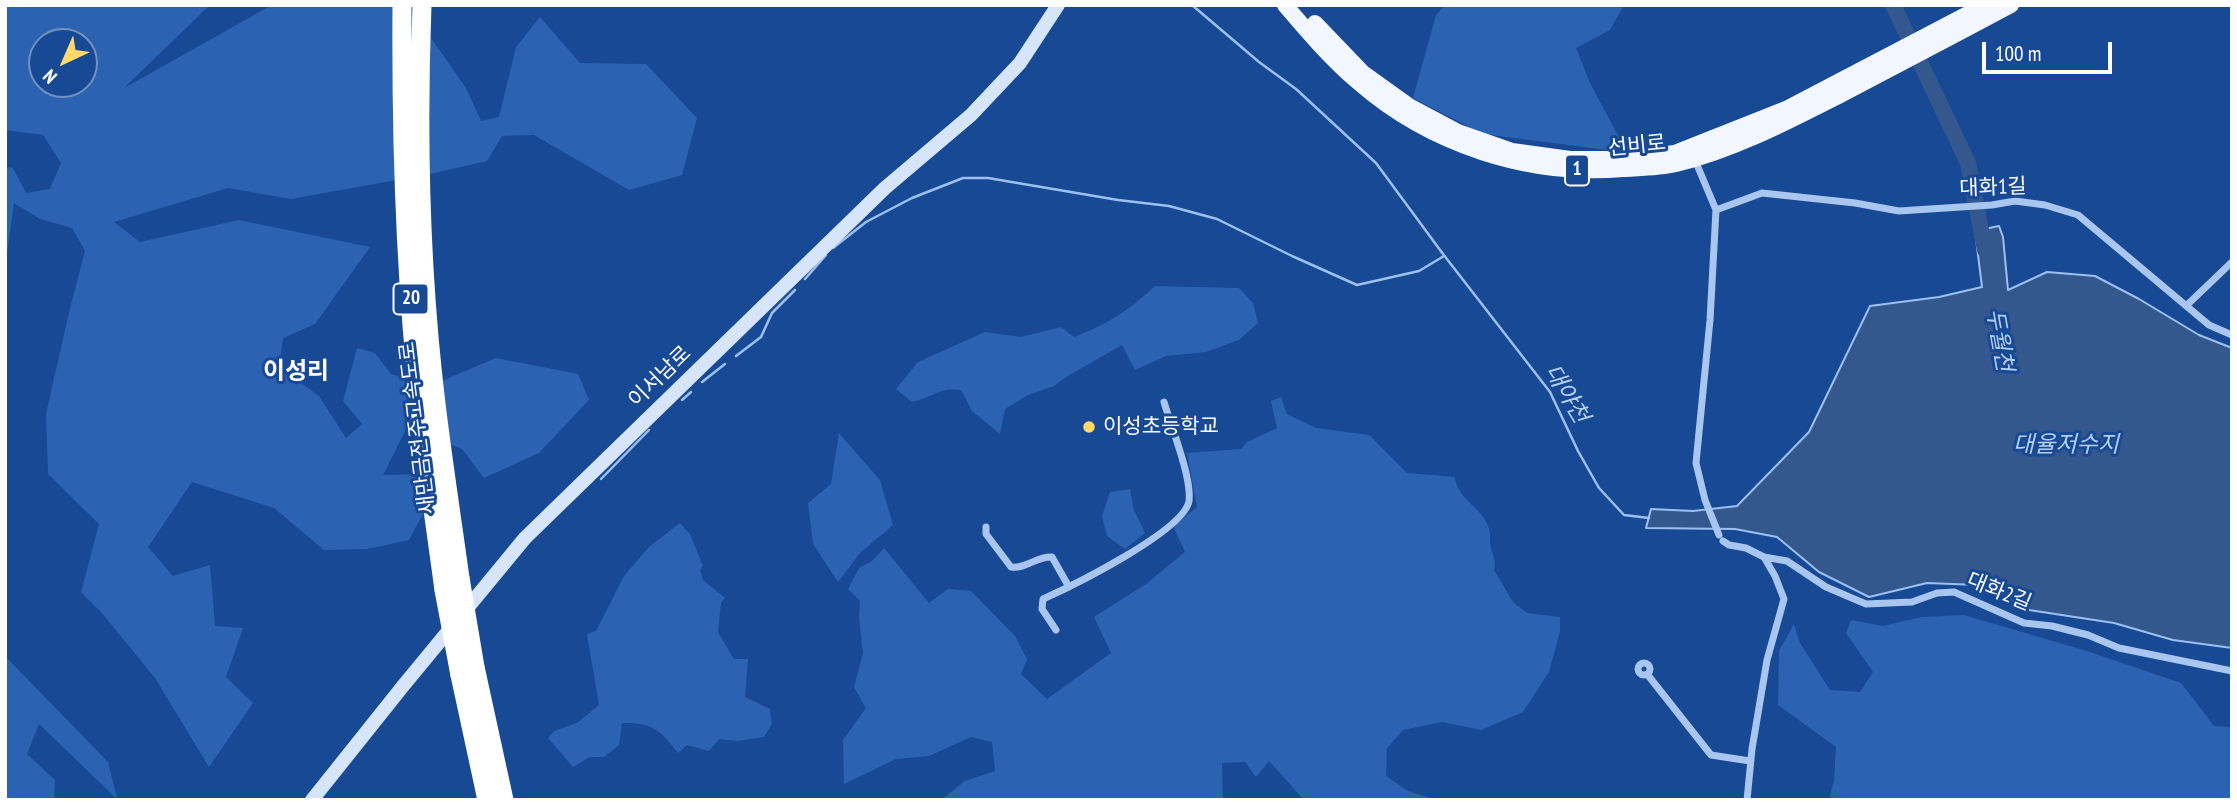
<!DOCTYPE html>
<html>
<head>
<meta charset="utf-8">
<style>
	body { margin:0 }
	#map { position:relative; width:2237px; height:805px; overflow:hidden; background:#184994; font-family:"PT Sans Narrow",sans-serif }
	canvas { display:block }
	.frame { position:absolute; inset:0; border:7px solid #fff; pointer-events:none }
	.north { position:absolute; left:28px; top:28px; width:70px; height:70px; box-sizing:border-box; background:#184994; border:2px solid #7492bf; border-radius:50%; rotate:224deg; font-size:19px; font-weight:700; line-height:28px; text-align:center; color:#fff }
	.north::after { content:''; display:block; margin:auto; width:24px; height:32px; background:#ffda68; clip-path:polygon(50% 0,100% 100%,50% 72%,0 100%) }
	.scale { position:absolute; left:1982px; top:42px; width:130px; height:32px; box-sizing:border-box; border:4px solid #fff; border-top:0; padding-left:9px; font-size:21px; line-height:24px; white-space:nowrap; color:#fff; -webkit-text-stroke:5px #184994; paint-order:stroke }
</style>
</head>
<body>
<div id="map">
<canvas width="2237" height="805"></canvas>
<div class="frame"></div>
<div class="north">N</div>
<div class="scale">100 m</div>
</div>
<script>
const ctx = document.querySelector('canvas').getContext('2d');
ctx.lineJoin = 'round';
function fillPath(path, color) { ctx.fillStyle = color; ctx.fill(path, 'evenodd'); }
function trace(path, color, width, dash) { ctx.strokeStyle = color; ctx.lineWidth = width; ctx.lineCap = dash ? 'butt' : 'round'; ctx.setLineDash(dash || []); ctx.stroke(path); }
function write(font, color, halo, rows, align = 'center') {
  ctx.font = font + ' "PT Sans Narrow","Noto Sans KR",sans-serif'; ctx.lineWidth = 6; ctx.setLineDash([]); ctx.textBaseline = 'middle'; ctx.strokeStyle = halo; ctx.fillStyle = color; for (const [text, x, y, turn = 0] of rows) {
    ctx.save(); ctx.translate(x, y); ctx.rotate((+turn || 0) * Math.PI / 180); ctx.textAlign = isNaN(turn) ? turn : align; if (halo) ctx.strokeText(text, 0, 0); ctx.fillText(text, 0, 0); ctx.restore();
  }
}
const green = new Path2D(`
	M 5,5 L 210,5 L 124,88 L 272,5 L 398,5 L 419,21 L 466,88 L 481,121 L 499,117 L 516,47 L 540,17 L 580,63 L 646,64 L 697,118 L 682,175 L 629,190 L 534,135 L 502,136 L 487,161 L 430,174 L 291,199 L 228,188 L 114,222 L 140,242 L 239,220 L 370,247 L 315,324 L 283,338 L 279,367 L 319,396 L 346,438 L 362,424 L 343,401 L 357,348 L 375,353 L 391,374 L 430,386 L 496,358 L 578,374 L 589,400 L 539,453 L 484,478 L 462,449 L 407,427 L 383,475 L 428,474 L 428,504 L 409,540 L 367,549 L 324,550 L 274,508 L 192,482 L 148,547 L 173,576 L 210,565 L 215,626 L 243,628 L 226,677 L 253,703 L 209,767 L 155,678 L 101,612 L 81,592 L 99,524 L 48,474 L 46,414 L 70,308 L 85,251 L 72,228 L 40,219 L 14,203 L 5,268 L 5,167 L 13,168 L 26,193 L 50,189 L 61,163 L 43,135 L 5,130 ZM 42,42 L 84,42 L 84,84 L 42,84 Z
	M 1445,5 L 1624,5 L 1610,30 L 1576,48 L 1590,83 L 1621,141 L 1607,150 L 1483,134 L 1413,98 L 1436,15 Z
	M 1155,286 L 1239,288 L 1253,303 L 1258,323 L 1239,340 L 1206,352 L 1166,356 L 1135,370 L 1122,345 L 1066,377 L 1054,386 L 1028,395 L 1005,409 L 1000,434 L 972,411 L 961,390 C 941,387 932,397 912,402 L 896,389 L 918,362 L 985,332 L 1021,337 L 1061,327 L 1074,337 C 1106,325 1130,310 1155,286 Z
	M 1281,397 L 1287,414 L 1316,428 L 1369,435 L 1407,473 L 1455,477 C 1456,500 1487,509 1490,533 C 1491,536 1489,540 1490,544 C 1492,554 1497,560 1494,570 L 1513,602 L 1527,613 L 1560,617 L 1560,631 L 1549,672 L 1523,712 L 1481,730 L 1442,722 L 1403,730 L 1387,748 L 1386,776 L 1408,791 L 1436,800 L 1304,800 L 1269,761 L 1256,777 L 1245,762 L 1222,763 L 1223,800 L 941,800 L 965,781 L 995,771 L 992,742 L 971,737 L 929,756 L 896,759 L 844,784 L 843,740 L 866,708 L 854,687 L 863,653 L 859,618 L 860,601 L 848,589 L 859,568 L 872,561 L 884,548 L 929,603 L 948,589 L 971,591 L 1015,636 L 1027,659 L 1021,674 L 1047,699 L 1111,653 L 1094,617 L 1146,584 L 1185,552 L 1173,526 L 1197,507 L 1187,453 L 1241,449 L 1247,442 L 1277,428 L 1271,401 Z
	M 839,433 L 880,480 L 893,525 L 860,553 L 838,582 L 813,544 L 808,503 L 831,484 Z
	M 1130,489 L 1134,510 L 1145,533 L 1125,549 L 1107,536 L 1102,516 L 1110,492 Z
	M 680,523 L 690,534 L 703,566 L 700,570 L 703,580 L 725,598 L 721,603 L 718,632 L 734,659 L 748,659 L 745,697 L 770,709 L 772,724 L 764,737 L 737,741 L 719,739 L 709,751 L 687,745 L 678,753 C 661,731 653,722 622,723 L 619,745 L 604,757 L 590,757 L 573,767 L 548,738 L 554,731 L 577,723 L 599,705 L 587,634 L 596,631 L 624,576 L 649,547 Z
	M 1964,615 L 2087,651 L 2181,683 L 2214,726 L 2232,727 L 2232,800 L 1829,800 L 1834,780 L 1836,747 L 1778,705 L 1779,651 L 1794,624 L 1800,643 L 1830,690 L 1860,692 L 1873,672 L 1846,633 L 1851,620 L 1883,626 L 1921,617 Z
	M 5,656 L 108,762 L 117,799 L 39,724 L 27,754 L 55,780 L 54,800 L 7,800 L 5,789 Z`);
const water = new Path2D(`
	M 1999,226 L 2003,237 L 2008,290 L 2047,272 L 2095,276 L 2139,299 L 2199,335 L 2232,348 L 2232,648 L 2173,640 L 2114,623 L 2029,610 L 1978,585 L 1927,583 L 1869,597 L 1819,572 L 1777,537 L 1735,529 L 1646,528 L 1651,509 L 1693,511 L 1737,506 L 1809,432 L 1870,306 L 1939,297 L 1982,287 L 1975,231 Z`);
const stream = new Path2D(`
	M 1192,5 L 1259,62 L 1296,89 L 1376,163 L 1443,254 L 1550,392 L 1578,451 L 1599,488 L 1624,515 L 1649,518
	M 833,248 L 866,222 L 912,198 L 963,178 L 988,178 L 1118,200 L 1169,206 L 1217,219 L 1292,256 L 1357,285 L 1419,271 L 1444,256
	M 805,279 L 826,255
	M 736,356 L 761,337 L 772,313 L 795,290
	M 702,382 L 725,364
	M 682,400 L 691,392
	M 601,479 L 649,430`);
const river = new Path2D(`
	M 1893,5 L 1968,163 L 1985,250`);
const street = new Path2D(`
	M 1695,160 L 1716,210 L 1710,320 L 1696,463 L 1705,500 L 1719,535
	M 1716,210 L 1762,193 L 1855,203 L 1899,211 L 1992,205 L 2015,201 L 2045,205 L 2078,215 L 2209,325 L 2232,335
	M 2187,305 L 2232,262
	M 986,527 L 986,534 L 1011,567 C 1026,569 1037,556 1052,557 L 1069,587
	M 1723,541 L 1729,545 L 1746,548 L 1764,557 L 1787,561 L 1826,587 L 1866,604 L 1912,602 L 1937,593 L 1954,592 L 2024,623 L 2052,626 L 2088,635 L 2119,648 L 2232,671
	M 1056,630 L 1042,609 L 1043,599 C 1072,586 1184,531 1189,501 C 1192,478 1171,426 1164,402
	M1638 669a6 6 0 1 1 12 0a6 6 0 1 1-12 0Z
	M 1647,674 L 1711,755 L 1750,761
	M 1747,800 L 1752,749 L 1767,660 L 1784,599 L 1775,576 L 1764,557`);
const secondary = new Path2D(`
	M 312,800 L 403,686 L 525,538 L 885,188 L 971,115 L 1020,63 L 1058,5`);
const primary = new Path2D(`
	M 1285,5 C 1308,32 1331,59 1358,82 C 1430,145 1528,177 1623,169 C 1640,168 1659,168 1676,164 C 1734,150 1789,121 1842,94 C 1899,64 1955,35 2011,5
	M 1315,23 L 1363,73 L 1409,106 L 1458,132 L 1512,151 L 1570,159 L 1621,159 L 1675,153 L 1786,109 L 1985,5`);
const highway = new Path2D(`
	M 402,5 C 401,140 405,276 420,410 C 427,470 436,530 444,590
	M 422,5 C 417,138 420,272 436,404 C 443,462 452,520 460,578
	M 475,667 L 504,800
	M 460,675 L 487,800`);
const highwayBridge = new Path2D(`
	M 460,578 L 475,667
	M 444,590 L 460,675`);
const markers = [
	[1089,427,7,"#ffda68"]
];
const shields = [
	[1577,170,24],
	[411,299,35]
];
const shieldNames = [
	["1",1577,170],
	["20",411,299]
];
const streetNames = [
	["선비로",1637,146,-6],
	["대화1길",1993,188,-2],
	["이서남로",660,377,-44],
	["새만금전주고속도로",418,428,-97],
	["대화2길",1999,592,22]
];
const poiNames = [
	["이성초등학교",1103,427]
];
const waterNames = [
	["두월천",1999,340,80],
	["대야천",1566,394,59],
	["대율저수지",2066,445]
];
const quarterNames = [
	["이성리",296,372]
];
fillPath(green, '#2c62b2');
fillPath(water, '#34578e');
trace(water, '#9cc0f3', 2);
trace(stream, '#9cc0f3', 2.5);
trace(river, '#34578e', 16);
trace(street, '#a9c6f0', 7);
trace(secondary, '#d7e5fb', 14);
trace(primary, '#f2f7ff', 16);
trace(highway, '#fff', 19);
trace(highwayBridge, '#fff', 19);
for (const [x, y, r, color] of markers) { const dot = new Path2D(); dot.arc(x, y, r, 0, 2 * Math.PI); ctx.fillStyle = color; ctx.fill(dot); trace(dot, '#184994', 2.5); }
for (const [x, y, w] of shields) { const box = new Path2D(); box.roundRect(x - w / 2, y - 15.5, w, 31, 5); ctx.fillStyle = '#184994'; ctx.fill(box); trace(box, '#fff', 2); }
write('bold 19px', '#fff', null, shieldNames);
write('21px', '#fff', '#184994', streetNames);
write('21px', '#fff', '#184994', poiNames, 'left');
write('italic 23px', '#b5d0f7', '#184994', waterNames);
write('bold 24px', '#fff', '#184994', quarterNames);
</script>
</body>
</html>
